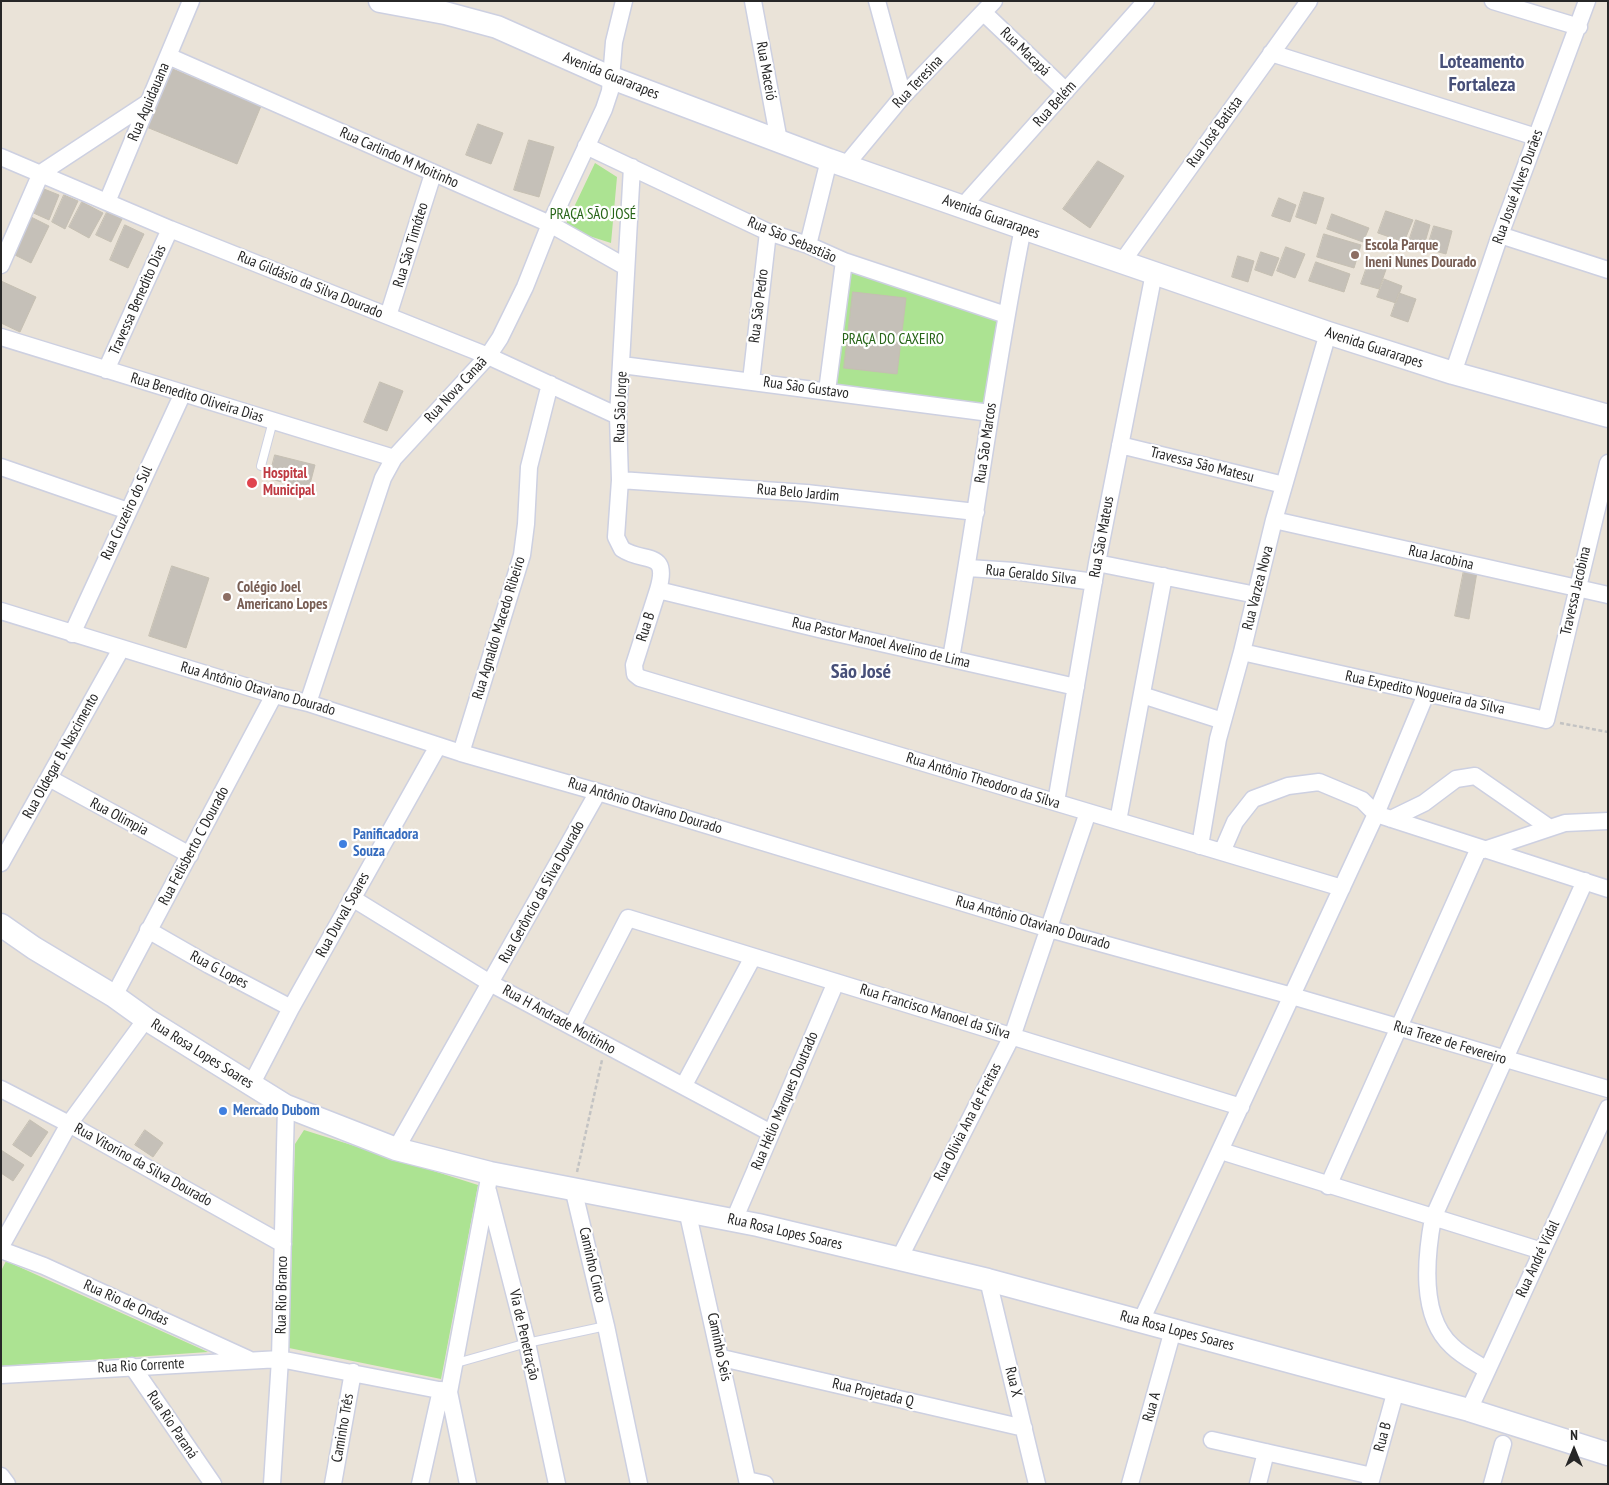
<!DOCTYPE html>
<html>
<head>
<meta charset="utf-8">
<style>
	body { margin:0 }
	#map { position:relative; width:1609px; height:1485px; overflow:hidden; background:#eae3d8; font-family:"PT Sans Narrow",sans-serif }
	canvas { display:block }
	.frame { position:absolute; inset:0; border:2px solid #272727; pointer-events:none }
	.north { position:absolute; left:1549px; top:1425px; width:50px; height:50px; -webkit-text-stroke:4px #fff; paint-order:stroke; rotate:0deg; font-size:14px; font-weight:700; line-height:20px; text-align:center; color:#272727 }
	.north::after { content:''; display:block; margin:auto; width:18px; height:22px; background:#272727; clip-path:polygon(50% 0,100% 100%,50% 72%,0 100%) }
</style>
</head>
<body>
<div id="map">
<canvas width="1609" height="1485"></canvas>
<div class="frame"></div>
<div class="north">N</div>
</div>
<script>
const ctx = document.querySelector('canvas').getContext('2d');
ctx.lineJoin = 'round';
function fillPath(path, color) { ctx.fillStyle = color; ctx.fill(path, 'evenodd'); }
function trace(path, color, width, dash) { ctx.strokeStyle = color; ctx.lineWidth = width; ctx.lineCap = dash ? 'butt' : 'round'; ctx.setLineDash(dash || []); ctx.stroke(path); }
function write(font, color, halo, rows, align = 'center') {
  ctx.font = font + ' "PT Sans Narrow",sans-serif'; ctx.lineWidth = 4.5; ctx.setLineDash([]); ctx.textBaseline = 'middle'; ctx.strokeStyle = halo; ctx.fillStyle = color; for (const [text, x, y, turn = 0] of rows) {
    ctx.save(); ctx.translate(x, y); ctx.rotate((+turn || 0) * Math.PI / 180); ctx.textAlign = isNaN(turn) ? turn : align; if (halo) ctx.strokeText(text, 0, 0); ctx.fillText(text, 0, 0); ctx.restore();
  }
}
const green = new Path2D(`
	M 595,163 L 617,177 L 611,243 L 564,228 Z
	M 846,266 L 1003,317 L 988,409 L 831,388 Z
	M 304,1130 L 478,1185 L 441,1379 L 289,1348 L 295,1144 Z
	M 6,1261 L 208,1352 L 1,1366 L 1,1271 Z`);
const building = new Path2D(`
	M 168,67 L 261,106 L 237,164 L 144,126 Z
	M 478,124 L 503,133 L 491,164 L 466,155 Z
	M 529,140 L 554,147 L 539,197 L 514,190 Z
	M 1098,161 L 1124,176 L 1090,228 L 1063,209 Z
	M 39,187 L 59,195 L 49,220 L 29,211 Z
	M 1304,192 L 1324,198 L 1316,224 L 1296,217 Z
	M 64,195 L 78,201 L 65,229 L 52,222 Z
	M 1279,198 L 1296,205 L 1290,222 L 1272,216 Z
	M 82,202 L 103,213 L 89,238 L 69,227 Z
	M 1386,211 L 1413,220 L 1404,242 L 1378,233 Z
	M 107,212 L 122,219 L 111,242 L 96,235 Z
	M 1332,214 L 1369,228 L 1363,242 L 1327,229 Z
	M 29,216 L 49,226 L 31,263 L 11,253 Z
	M 1416,220 L 1430,225 L 1423,249 L 1408,244 Z
	M 125,225 L 144,234 L 128,268 L 110,260 Z
	M 1434,226 L 1452,231 L 1446,254 L 1427,249 Z
	M 1324,234 L 1361,245 L 1354,268 L 1317,257 Z
	M 1286,247 L 1305,254 L 1295,278 L 1277,271 Z
	M 1261,252 L 1279,258 L 1272,276 L 1255,270 Z
	M 1238,256 L 1254,261 L 1248,282 L 1232,277 Z
	M 1370,258 L 1388,264 L 1379,289 L 1361,284 Z
	M 1316,262 L 1350,274 L 1344,292 L 1309,281 Z
	M 1384,279 L 1402,286 L 1396,303 L 1377,297 Z
	M 1,281 L 36,297 L 20,332 L 1,323 Z
	M 853,292 L 906,298 L 897,374 L 844,368 Z
	M 1399,293 L 1416,299 L 1408,322 L 1391,316 Z
	M 380,382 L 403,391 L 387,431 L 364,422 Z
	M 275,455 L 315,465 L 309,488 L 269,479 Z
	M 172,566 L 209,578 L 186,648 L 149,636 Z
	M 1464,570 L 1477,572 L 1469,619 L 1455,616 Z
	M 30,1120 L 48,1132 L 31,1157 L 13,1145 Z
	M 145,1130 L 163,1143 L 153,1157 L 135,1145 Z
	M 1,1150 L 24,1165 L 13,1181 L 1,1173 Z`);
const path = new Path2D(`
	M 1560,723 L 1608,732
	M 577,1172 L 602,1060`);
const lane = new Path2D(`
	M 261,466 L 273,421
	M 453,1364 L 527,1343 L 606,1326`);
const street = new Path2D(`
	M 753,1 L 779,141
	M 877,1 L 903,96
	M 1493,1 L 1579,27
	M 984,13 L 1066,91
	M 1271,53 L 1536,137
	M 168,56 L 550,224 L 626,267
	M 586,146 L 768,232 L 808,245 L 844,261 L 1006,315
	M 1,157 L 170,229 L 488,356 L 618,416
	M 845,166 L 903,96 L 994,1
	M 632,167 L 618,416 L 620,480 L 616,537 L 622,549 C 644,564 670,549 658,590 L 823,630 L 1076,687
	M 107,202 L 191,1
	M 963,206 L 1146,1
	M 1500,235 L 1608,270
	M 808,245 L 829,160
	M 1122,262 L 1309,1
	M 1,265 L 41,173 L 149,102
	M 388,316 L 433,174
	M 1,337 L 394,458
	M 622,365 L 990,413
	M 106,370 L 170,229
	M 1453,373 L 1500,235 L 1587,1
	M 751,381 L 768,232
	M 827,391 L 844,261
	M 1120,445 L 1284,485
	M 1,467 L 128,511
	M 620,480 L 806,493 L 976,512
	M 1274,520 L 1608,595
	M 1097,563 L 1256,595
	M 968,568 L 1014,571 L 1094,582
	M 658,590 L 634,665 L 635,674 L 640,678 L 1342,888
	M 1,611 L 274,695 L 308,703 L 461,753 L 598,792 L 1053,930 L 1292,996 L 1608,1089
	M 72,634 L 183,393
	M 1242,652 L 1546,720 L 1608,463
	M 951,658 C 977,515 994,371 1023,228
	M 1142,695 L 1223,721
	M 308,703 L 383,478 L 394,458 L 488,356 L 500,338 L 525,287 L 550,224 L 604,109 L 610,91 L 614,42 L 624,1
	M 461,753 L 522,555 L 526,524 L 529,467 L 550,384
	M 49,778 L 190,855
	M 1056,802 L 1097,563 L 1154,273
	M 1391,819 L 1424,803 L 1456,779 L 1475,776 L 1550,828
	M 1118,821 L 1164,576
	M 1200,846 L 1218,739 L 1242,652 L 1274,520 L 1328,333
	M 1484,850 L 1565,823 L 1608,821
	M 1222,852 L 1235,822 L 1253,799 L 1288,786 L 1319,782 L 1362,800 L 1376,814 L 1608,889
	M 1,863 L 121,649
	M 352,898 L 490,983 L 771,1133
	M 148,930 L 209,965 L 291,1008
	M 114,996 L 274,695
	M 572,1026 L 628,918 L 1241,1107
	M 251,1085 L 291,1008 L 438,746
	M 684,1085 L 753,957
	M 1,1089 L 69,1124 L 283,1244
	M 396,1149 L 598,792
	M 1221,1151 L 1542,1251
	M 1328,1186 L 1479,848
	M 573,1188 L 606,1326 L 639,1484
	M 488,1191 L 527,1343 L 557,1484
	M 687,1210 L 748,1484
	M 734,1220 L 836,982
	M 1,1246 L 69,1124 L 146,1019
	M 1,1250 L 44,1266 L 248,1359
	M 899,1259 L 1013,1034 L 1088,812
	M 988,1280 L 1037,1484
	M 1141,1321 L 1376,814 L 1426,694
	M 722,1358 L 1024,1428
	M 132,1366 L 213,1484
	M 1487,1370 C 1476,1363 1462,1356 1452,1346 C 1419,1316 1426,1256 1433,1218 L 1585,881
	M 1,1375 L 280,1359 L 449,1392
	M 1469,1410 L 1608,1108
	M 1212,1440 L 1372,1476
	M 1,1476 L 7,1484
	M 747,1480 L 765,1484
	M 272,1484 L 280,1359 L 286,1106
	M 333,1484 L 353,1372
	M 420,1484 L 441,1390
	M 468,1484 L 449,1392 L 490,1173
	M 1130,1484 L 1173,1330
	M 1258,1484 L 1266,1452
	M 1370,1484 L 1396,1390
	M 1492,1484 L 1503,1444`);
const secondary = new Path2D(`
	M 380,1 L 445,13 L 497,27 L 612,78 L 829,160 L 1023,228 L 1328,333 L 1453,373 L 1608,416
	M 1,925 L 34,948 L 114,996 L 146,1019 L 286,1106 L 396,1149 L 490,1173 L 758,1225 L 988,1280 L 1469,1410 L 1608,1454`);
const markers = [
	[1355,255,5,"#8d6e63"],
	[252,483,6,"#e0444e"],
	[227,597,5,"#8d6e63"],
	[343,844,5,"#3f7fe0"],
	[223,1111,5,"#3f7fe0"]
];
const streetNames = [
	["Rua Macapá",1025,52,44],
	["Rua Maceió",766,71,80],
	["Avenida Guararapes",611,76,22],
	["Rua Teresina",918,82,-47],
	["Rua Aquidauana",149,102,-67],
	["Rua Belém",1055,104,-48],
	["Rua José Batista",1215,132,-54],
	["Rua Carlindo M Moitinho",399,158,24],
	["Rua Josué Alves Durães",1518,187,-70],
	["Avenida Guararapes",991,217,20],
	["Rua São Sebastião",792,240,23],
	["Rua São Timóteo",411,245,-73],
	["Rua Gildásio da Silva Dourado",310,285,22],
	["Travessa Benedito Dias",138,300,-66],
	["Rua São Pedro",759,306,-83],
	["Avenida Guararapes",1374,348,18],
	["Rua São Gustavo",806,388,8],
	["Rua Nova Canaã",456,390,-47],
	["Rua Benedito Oliveira Dias",197,398,17],
	["Rua São Jorge",621,407,-88],
	["Rua São Marcos",986,443,-82],
	["Travessa São Matesu",1202,465,14],
	["Rua Belo Jardim",798,493,5],
	["Rua Cruzeiro do Sul",127,513,-65],
	["Rua São Mateus",1102,537,-80],
	["Rua Jacobina",1441,558,13],
	["Rua Geraldo Silva",1031,575,6],
	["Rua Varzea Nova",1258,588,-76],
	["Travessa Jacobina",1576,591,-77],
	["Rua B",646,627,-72],
	["Rua Agnaldo Macedo Ribeiro",499,628,-73],
	["Rua Pastor Manoel Avelino de Lima",881,643,13],
	["Rua Antônio Otaviano Dourado",258,689,16],
	["Rua Expedito Nogueira da Silva",1425,693,12],
	["Rua Oldegar B. Nascimento",61,756,-61],
	["Rua Antônio Theodoro da Silva",983,781,17],
	["Rua Antônio Otaviano Dourado",645,806,17],
	["Rua Olimpia",119,817,28],
	["Rua Felisberto C Dourado",194,846,-62],
	["Rua Gerôncio da Silva Dourado",542,892,-61],
	["Rua Durval Soares",343,915,-61],
	["Rua Antônio Otaviano Dourado",1033,923,16],
	["Rua G Lopes",219,970,28],
	["Rua Francisco Manoel da Silva",935,1012,17],
	["Rua H Andrade Moitinho",559,1020,29],
	["Rua Treze de Fevereiro",1450,1043,17],
	["Rua Rosa Lopes Soares",202,1054,32],
	["Rua Hélio Marques Doutrado",785,1101,-67],
	["Rua Olivia Ana de Freitas",968,1122,-63],
	["Rua Vitorino da Silva Dourado",143,1165,29],
	["Rua Rosa Lopes Soares",785,1232,13],
	["Rua André Vidal",1538,1259,-65],
	["Caminho Cinco",592,1265,77],
	["Rua Rio Branco",282,1295,-89],
	["Rua Rio de Ondas",126,1303,24],
	["Rua Rosa Lopes Soares",1177,1331,15],
	["Via de Penetração",524,1335,77],
	["Caminho Seis",719,1347,78],
	["Rua Rio Corrente",141,1366,-3],
	["Rua X",1013,1382,76],
	["Rua Projetada Q",873,1393,13],
	["Rua A",1152,1407,-74],
	["Rua Rio Paraná",172,1425,56],
	["Caminho Três",343,1428,-80],
	["Rua B",1383,1437,-75]
];
const parkNames = [
	["PRAÇA SÃO JOSÉ",593,215],
	["PRAÇA DO CAXEIRO",893,340]
];
const educationNames = [
	["Escola Parque",1365,246],
	["Ineni Nunes Dourado",1365,263],
	["Colégio Joel",237,588],
	["Americano Lopes",237,605]
];
const healthNames = [
	["Hospital",263,474],
	["Municipal",263,491]
];
const shopNames = [
	["Panificadora",353,835],
	["Souza",353,852],
	["Mercado Dubom",233,1111]
];
const districtNames = [
	["Loteamento",1482,62],
	["Fortaleza",1482,85],
	["São José",861,672]
];
fillPath(green, '#ace392');
fillPath(building, '#c5c0b8');
trace(building, '#c5bfb2', 1);
trace(lane, '#cdd0e1', 10);
trace(street, '#cdd0e1', 19);
trace(secondary, '#cdd0e1', 25);
trace(path, '#c3c3c3', 2.5, [4, 2.5]);
trace(lane, '#fff', 8);
trace(street, '#fff', 16);
trace(secondary, '#fff', 22);
for (const [x, y, r, color] of markers) { const dot = new Path2D(); dot.arc(x, y, r, 0, 2 * Math.PI); ctx.fillStyle = color; ctx.fill(dot); trace(dot, '#fff', 2); }
write('15px', '#272727', '#fff', streetNames);
write('15px', '#266417', '#fff', parkNames);
write('bold 15px', '#785e54', '#fff', educationNames, 'left');
write('bold 15px', '#be3a42', '#fff', healthNames, 'left');
write('bold 15px', '#366cbe', '#fff', shopNames, 'left');
write('bold 20px', '#474f78', '#fff', districtNames);
</script>
</body>
</html>
